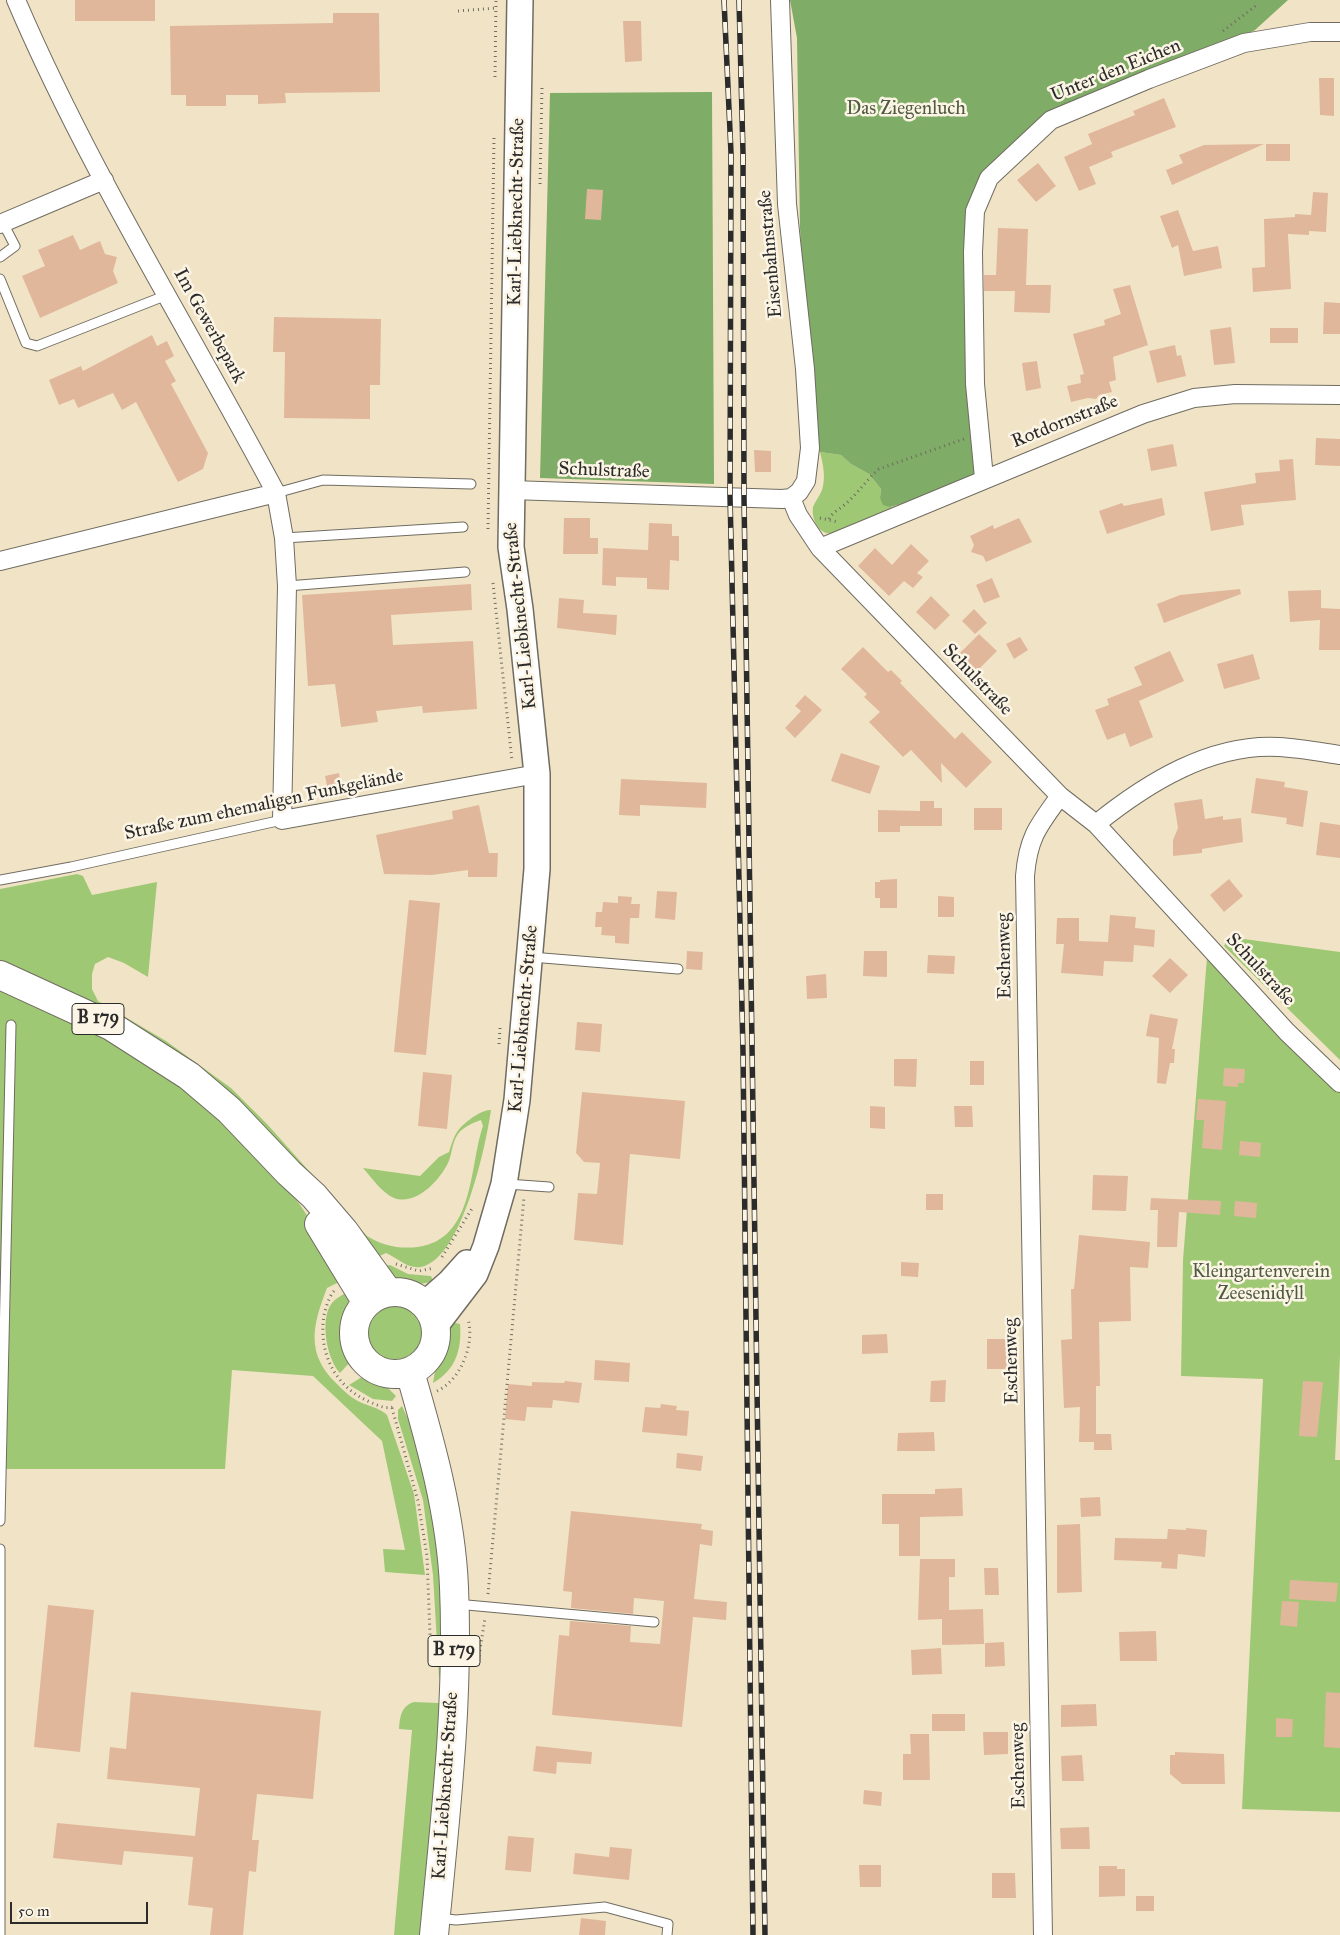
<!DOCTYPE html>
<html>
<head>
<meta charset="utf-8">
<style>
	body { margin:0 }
	#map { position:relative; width:1340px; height:1935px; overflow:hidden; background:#f1e4c6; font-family:"IM FELL Great Primer",serif }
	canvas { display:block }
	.scale { position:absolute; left:10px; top:1902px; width:138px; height:22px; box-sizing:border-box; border:2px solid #2b2b2b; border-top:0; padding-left:6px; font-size:15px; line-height:18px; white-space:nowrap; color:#2b2b2b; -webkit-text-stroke:4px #fcf5e5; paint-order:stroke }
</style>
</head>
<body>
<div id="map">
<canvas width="1340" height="1935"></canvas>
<div class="scale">50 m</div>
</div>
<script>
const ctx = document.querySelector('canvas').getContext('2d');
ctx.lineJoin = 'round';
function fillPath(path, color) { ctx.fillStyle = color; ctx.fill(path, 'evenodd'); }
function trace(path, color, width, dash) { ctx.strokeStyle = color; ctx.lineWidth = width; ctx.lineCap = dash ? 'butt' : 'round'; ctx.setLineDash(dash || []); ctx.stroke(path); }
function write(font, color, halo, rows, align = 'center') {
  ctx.font = font + ' "IM FELL Great Primer",serif'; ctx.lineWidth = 5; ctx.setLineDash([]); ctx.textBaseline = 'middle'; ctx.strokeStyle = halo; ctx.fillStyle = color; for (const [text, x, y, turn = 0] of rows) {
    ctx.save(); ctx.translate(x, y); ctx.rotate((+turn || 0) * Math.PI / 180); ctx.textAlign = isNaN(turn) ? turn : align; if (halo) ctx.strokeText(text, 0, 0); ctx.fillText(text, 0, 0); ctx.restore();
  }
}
const green = new Path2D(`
	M 820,452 L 841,455 L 851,464 L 869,474 L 881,489 L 880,498 L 890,507 L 898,506 C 882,513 849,531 833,533 C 819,536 811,519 813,507 C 815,501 820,496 822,490 C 826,477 823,464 820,452 Z
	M 77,874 L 83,876 L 92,895 L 157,882 L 148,977 L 124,963 L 108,957 L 95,964 L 92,974 L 92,989 L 98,1001 L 166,1041 L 231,1088 L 267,1124 L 367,1236 C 383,1246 399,1249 418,1247 C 475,1239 469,1166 483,1126 L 481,1120 C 474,1122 462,1128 458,1134 C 452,1142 452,1155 448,1163 C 439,1181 416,1206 394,1198 C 382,1193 372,1178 363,1168 L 420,1176 L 439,1157 L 449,1152 C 451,1146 453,1138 457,1132 C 461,1125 481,1109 491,1110 C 486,1145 462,1259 421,1267 C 407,1269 398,1258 386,1253 L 373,1259 L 294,1161 L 0,967 L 0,889 Z
	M 1229,937 L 1340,952 L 1340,1060 L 1224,946 Z
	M 1207,957 L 1340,1088 L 1340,1356 L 1335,1460 L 1340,1460 L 1340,1812 L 1242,1809 L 1263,1379 L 1181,1376 L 1183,1260 Z
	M 0,991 C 108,1028 227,1106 295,1198 C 314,1223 328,1252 343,1280 L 327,1288 C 313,1324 305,1353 336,1383 C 342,1389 349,1396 356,1400 C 366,1406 379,1407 387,1415 L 414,1494 L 425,1575 L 385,1572 L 383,1549 L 405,1550 L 382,1441 L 313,1376 L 232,1370 L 225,1469 L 0,1469 Z
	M 390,1265 L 408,1274 L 431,1276 L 433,1281 C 413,1288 396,1282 383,1266 Z
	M 348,1291 C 351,1320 335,1328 351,1361 L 340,1373 C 327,1360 319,1319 332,1303 C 336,1298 343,1295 348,1291 Z
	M366 1332a28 28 0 1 1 56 0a28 28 0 1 1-56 0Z
	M 450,1322 L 460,1324 C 462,1349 456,1370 433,1383 L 436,1364 L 445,1350 L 447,1326 Z
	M 365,1375 L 384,1384 L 396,1396 L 392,1401 L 373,1399 L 349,1385 Z
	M 402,1406 C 443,1489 443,1587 445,1678 L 439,1677 L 433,1575 L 423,1500 L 398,1419 L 398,1410 Z
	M 414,1702 L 439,1703 L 445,1709 L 425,1935 L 394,1935 L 412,1730 L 399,1729 C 400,1717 401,1706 414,1702 Z`);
const forest = new Path2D(`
	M 790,0 L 1288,0 L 1255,30 L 1196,62 L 1051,120 L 1010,156 L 975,211 L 984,478 L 909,510 L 905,503 L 890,507 L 883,505 L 880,498 L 881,489 L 869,474 L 851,464 L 841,455 L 820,452 L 809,373 L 800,228 L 797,38 Z
	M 712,92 L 714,484 L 540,478 L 550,93 Z`);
const building = new Path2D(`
	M 75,0 L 155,0 L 155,21 L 75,21 Z
	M 333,13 L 379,13 L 380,92 L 285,93 L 286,103 L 258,104 L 258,95 L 226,95 L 226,106 L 186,106 L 186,95 L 171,95 L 170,26 L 333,23 Z
	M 623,21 L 641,21 L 642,61 L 625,62 Z
	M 1319,78 L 1334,78 L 1334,116 L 1320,115 Z
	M 1164,98 L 1176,127 L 1111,152 L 1113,157 L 1089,167 L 1096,184 L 1079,191 L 1064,157 L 1092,144 L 1088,134 L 1135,115 L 1133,111 Z
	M 1264,144 L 1172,185 L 1166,170 L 1183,163 L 1179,155 L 1204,145 Z
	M 1266,144 L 1290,144 L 1290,161 L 1266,161 Z
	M 1038,163 L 1056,186 L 1036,202 L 1017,180 Z
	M 587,189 L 603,190 L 601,220 L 585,219 Z
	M 1313,192 L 1328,193 L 1326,232 L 1309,231 L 1309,235 L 1288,234 L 1291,289 L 1253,292 L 1252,268 L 1265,267 L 1264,219 L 1295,217 L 1295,214 L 1311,215 Z
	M 1178,210 L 1193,251 L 1218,246 L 1222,268 L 1184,276 L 1178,245 L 1172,248 L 1160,216 Z
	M 998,228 L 1028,229 L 1026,285 L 1051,285 L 1050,313 L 1014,312 L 1015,291 L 984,291 L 984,275 L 996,275 Z
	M 73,235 L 80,250 L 100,241 L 105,254 L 117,257 L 113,271 L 118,283 L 40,318 L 22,276 L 45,266 L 38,250 Z
	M 1130,285 L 1148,345 L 1113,357 L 1116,380 L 1109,382 L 1112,392 L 1099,395 L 1096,399 L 1088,398 L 1071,402 L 1067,386 L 1081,383 L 1080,375 L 1084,374 L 1073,334 L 1105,325 L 1104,320 L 1121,314 L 1113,289 Z
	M 1324,302 L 1340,303 L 1340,334 L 1323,334 Z
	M 274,317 L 381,319 L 380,385 L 370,385 L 370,419 L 284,418 L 285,352 L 273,352 Z
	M 1231,327 L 1235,363 L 1214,365 L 1210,330 Z
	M 1270,328 L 1298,328 L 1298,343 L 1270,343 Z
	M 152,335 L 157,346 L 167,341 L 174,356 L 165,361 L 176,381 L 171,384 L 208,453 L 203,469 L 178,482 L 136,402 L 122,410 L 113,393 L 78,408 L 74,399 L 59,405 L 49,380 L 81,366 L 83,371 Z
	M 1175,345 L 1177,356 L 1181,355 L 1186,376 L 1157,383 L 1149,351 Z
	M 1037,361 L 1041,388 L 1026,391 L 1022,363 Z
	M 1316,438 L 1340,439 L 1340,466 L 1315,465 Z
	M 1173,444 L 1177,466 L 1151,471 L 1147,449 Z
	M 754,450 L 771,451 L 771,472 L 755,472 Z
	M 1293,459 L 1296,500 L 1241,505 L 1244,525 L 1211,531 L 1204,492 L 1256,483 L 1255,473 L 1280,471 L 1279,460 Z
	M 1162,498 L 1165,515 L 1107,534 L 1099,511 L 1122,503 L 1124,506 Z
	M 564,518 L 590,518 L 590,538 L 598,538 L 598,554 L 563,554 Z
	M 1019,518 L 1032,542 L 986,562 L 983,556 L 971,552 L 974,545 L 970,536 L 993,525 L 994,529 Z
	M 649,523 L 672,524 L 672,536 L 679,536 L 679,561 L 670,560 L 669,590 L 647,589 L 647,578 L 616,577 L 616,586 L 602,585 L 603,548 L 648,550 Z
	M 911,544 L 929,561 L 917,573 L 923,577 L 913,588 L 904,581 L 889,596 L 858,566 L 875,548 L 892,565 Z
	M 992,578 L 1000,597 L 984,603 L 976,585 Z
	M 471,584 L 472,610 L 391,615 L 393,645 L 473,641 L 477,709 L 423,713 L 422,706 L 376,711 L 378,722 L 341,727 L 335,684 L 308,686 L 302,595 Z
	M 1240,589 L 1241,594 L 1164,623 L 1157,604 L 1180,595 Z
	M 1321,590 L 1321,608 L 1340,609 L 1340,650 L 1319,650 L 1320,620 L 1290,622 L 1288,591 Z
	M 931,596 L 950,615 L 935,630 L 916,612 Z
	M 559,598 L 584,600 L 583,613 L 617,615 L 616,635 L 557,628 Z
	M 974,609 L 987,623 L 975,634 L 962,621 Z
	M 979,634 L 997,651 L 977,671 L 959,654 Z
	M 1020,637 L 1028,650 L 1014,659 L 1006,644 Z
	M 863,647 L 888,672 L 891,670 L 902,681 L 900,683 L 955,739 L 962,732 L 992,762 L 966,788 L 941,763 L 942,783 L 911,750 L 903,757 L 869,722 L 880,712 L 864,697 L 867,694 L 841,669 Z
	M 1170,651 L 1184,681 L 1139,701 L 1153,737 L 1130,747 L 1125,733 L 1107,740 L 1095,710 L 1109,705 L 1107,699 L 1142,685 L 1134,667 Z
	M 1253,654 L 1260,679 L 1224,689 L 1217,664 Z
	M 805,695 L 822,710 L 795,738 L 785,728 L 801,711 L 795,706 Z
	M 841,753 L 880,766 L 870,794 L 831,781 Z
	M 339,773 L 342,793 L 329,795 L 325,776 Z
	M 1256,778 L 1285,782 L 1284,787 L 1308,791 L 1303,827 L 1286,824 L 1287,818 L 1251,813 Z
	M 621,779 L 707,783 L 706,808 L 640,805 L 640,816 L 619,815 Z
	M 1202,799 L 1205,819 L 1223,816 L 1223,820 L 1241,818 L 1243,842 L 1202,849 L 1202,853 L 1173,856 L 1173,840 L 1178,828 L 1174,803 Z
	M 920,801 L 934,801 L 934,808 L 942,808 L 942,826 L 900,826 L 900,832 L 878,832 L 878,810 L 920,811 Z
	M 479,805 L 489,853 L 498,853 L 497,877 L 468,877 L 468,870 L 432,875 L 384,874 L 376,835 L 453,819 L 452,811 Z
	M 974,808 L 1002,808 L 1002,830 L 974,830 Z
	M 1320,822 L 1340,825 L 1340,858 L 1316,855 Z
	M 897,879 L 897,908 L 880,908 L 880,898 L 875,898 L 875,882 L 880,882 L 880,880 Z
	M 1229,879 L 1243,896 L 1224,912 L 1210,895 Z
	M 657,891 L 677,892 L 675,920 L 655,918 Z
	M 618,896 L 632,897 L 631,904 L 640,904 L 639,918 L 630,918 L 629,944 L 615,943 L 615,936 L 601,935 L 602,927 L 595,927 L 596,912 L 602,912 L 603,902 L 618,903 Z
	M 938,896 L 954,897 L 954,917 L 938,917 Z
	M 409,900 L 440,903 L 426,1055 L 394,1052 Z
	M 1110,915 L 1136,917 L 1135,928 L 1155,930 L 1154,947 L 1134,945 L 1133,962 L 1104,961 L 1103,976 L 1061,973 L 1064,944 L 1056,944 L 1057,918 L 1079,918 L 1079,941 L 1108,942 Z
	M 687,951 L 703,952 L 702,970 L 686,969 Z
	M 864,951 L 887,951 L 887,977 L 863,976 Z
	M 928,955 L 955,956 L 954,974 L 927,973 Z
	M 1170,958 L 1188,975 L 1170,993 L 1152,976 Z
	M 826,974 L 827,998 L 807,999 L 806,976 Z
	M 1150,1014 L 1178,1019 L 1172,1049 L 1175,1049 L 1174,1063 L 1170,1063 L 1166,1084 L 1157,1083 L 1159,1038 L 1146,1036 Z
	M 577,1022 L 602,1024 L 600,1052 L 575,1050 Z
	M 894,1059 L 917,1059 L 916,1087 L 894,1086 Z
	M 970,1061 L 984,1061 L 984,1085 L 970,1085 Z
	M 1224,1068 L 1245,1069 L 1244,1083 L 1238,1083 L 1238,1087 L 1223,1086 Z
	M 423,1072 L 452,1075 L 447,1129 L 418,1126 Z
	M 582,1092 L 685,1101 L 680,1159 L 630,1154 L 623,1245 L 574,1240 L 578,1193 L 597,1194 L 600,1163 L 584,1162 L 576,1153 Z
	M 1198,1099 L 1226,1101 L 1222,1150 L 1202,1148 L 1204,1120 L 1196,1120 Z
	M 870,1106 L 885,1107 L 885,1129 L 870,1128 Z
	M 954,1106 L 972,1106 L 973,1127 L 955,1127 Z
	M 1240,1141 L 1261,1143 L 1260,1157 L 1239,1155 Z
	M 1093,1175 L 1128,1176 L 1126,1211 L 1092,1210 Z
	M 926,1194 L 943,1194 L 943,1210 L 926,1210 Z
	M 1151,1198 L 1221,1201 L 1220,1215 L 1179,1212 L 1177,1247 L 1157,1247 L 1158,1210 L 1150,1210 Z
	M 1235,1201 L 1257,1203 L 1256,1218 L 1234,1216 Z
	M 1079,1235 L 1150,1242 L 1148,1268 L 1130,1267 L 1131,1321 L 1099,1322 L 1100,1386 L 1096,1386 L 1096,1434 L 1111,1434 L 1112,1450 L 1094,1450 L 1094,1442 L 1079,1442 L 1080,1407 L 1064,1408 L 1061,1340 L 1072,1339 L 1071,1289 L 1074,1289 Z
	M 901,1262 L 919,1263 L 918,1277 L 901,1276 Z
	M 887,1334 L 888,1353 L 862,1354 L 862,1335 Z
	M 987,1339 L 1006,1339 L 1007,1369 L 987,1369 Z
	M 595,1360 L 630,1363 L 629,1382 L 594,1380 Z
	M 946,1380 L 945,1402 L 930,1402 L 931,1381 Z
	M 565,1381 L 582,1383 L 579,1403 L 553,1400 L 552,1408 L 527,1407 L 525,1421 L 505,1419 L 508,1384 L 532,1386 L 532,1382 L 564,1383 Z
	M 1303,1381 L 1323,1382 L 1317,1437 L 1299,1436 Z
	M 661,1404 L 677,1406 L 676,1410 L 689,1411 L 687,1436 L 642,1432 L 645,1407 L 660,1408 Z
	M 934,1432 L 935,1451 L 897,1451 L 898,1433 Z
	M 677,1453 L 703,1456 L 701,1471 L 676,1468 Z
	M 962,1488 L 963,1516 L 920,1517 L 920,1556 L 899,1556 L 899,1524 L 882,1524 L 882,1494 L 935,1494 L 935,1489 Z
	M 1100,1497 L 1101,1516 L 1081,1517 L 1080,1498 Z
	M 571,1511 L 702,1524 L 701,1529 L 713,1531 L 712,1546 L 700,1544 L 694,1599 L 727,1602 L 726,1620 L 693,1617 L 682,1727 L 552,1715 L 559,1635 L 569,1636 L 570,1621 L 631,1626 L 630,1642 L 660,1644 L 664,1601 L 634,1598 L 633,1614 L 571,1608 L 572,1592 L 563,1591 Z
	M 1080,1524 L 1082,1592 L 1057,1593 L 1057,1525 Z
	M 1186,1528 L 1207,1530 L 1205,1557 L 1178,1554 L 1177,1569 L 1161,1568 L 1162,1562 L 1114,1560 L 1115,1538 L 1167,1539 L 1168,1529 L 1186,1530 Z
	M 920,1559 L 955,1559 L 955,1577 L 949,1577 L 949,1610 L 983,1609 L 984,1644 L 942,1645 L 942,1619 L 918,1620 Z
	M 984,1568 L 998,1568 L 999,1595 L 985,1595 Z
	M 1290,1580 L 1338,1583 L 1336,1602 L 1289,1599 Z
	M 1282,1601 L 1299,1602 L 1297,1627 L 1280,1625 Z
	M 48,1605 L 94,1610 L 80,1752 L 34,1747 Z
	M 1156,1631 L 1157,1661 L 1120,1661 L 1119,1632 Z
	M 1004,1642 L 1005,1666 L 985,1667 L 985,1643 Z
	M 941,1648 L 942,1674 L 912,1675 L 911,1650 Z
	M 131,1692 L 321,1711 L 313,1799 L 257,1794 L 252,1840 L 259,1840 L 256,1872 L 249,1871 L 243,1935 L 210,1935 L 213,1908 L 188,1905 L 193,1857 L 124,1851 L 122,1865 L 53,1858 L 57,1823 L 195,1836 L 200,1788 L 107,1779 L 110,1747 L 126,1749 Z
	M 1326,1692 L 1340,1693 L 1340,1748 L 1324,1747 Z
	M 1096,1704 L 1097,1726 L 1061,1727 L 1061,1705 Z
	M 932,1714 L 965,1714 L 965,1731 L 932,1731 Z
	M 1276,1718 L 1293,1719 L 1292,1737 L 1276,1737 Z
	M 983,1732 L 1008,1732 L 1008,1754 L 984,1755 Z
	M 910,1734 L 929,1734 L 930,1780 L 903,1780 L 903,1754 L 911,1754 Z
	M 536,1746 L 592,1752 L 591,1764 L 557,1762 L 556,1774 L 533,1771 Z
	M 1175,1752 L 1224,1754 L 1225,1784 L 1182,1784 L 1170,1774 L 1170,1755 L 1175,1755 Z
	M 1082,1755 L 1084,1781 L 1062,1781 L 1061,1756 Z
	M 864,1790 L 882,1792 L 881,1806 L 863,1804 Z
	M 1089,1827 L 1090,1849 L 1061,1849 L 1060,1828 Z
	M 508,1836 L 534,1838 L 531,1872 L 505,1870 Z
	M 610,1847 L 632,1849 L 629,1880 L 573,1874 L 575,1853 L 609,1857 Z
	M 859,1865 L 881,1865 L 881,1887 L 860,1887 Z
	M 1099,1866 L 1117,1866 L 1117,1869 L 1125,1869 L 1125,1896 L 1099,1897 Z
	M 992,1873 L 1015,1873 L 1016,1898 L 992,1898 Z
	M 1136,1896 L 1154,1896 L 1154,1911 L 1136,1911 Z
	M 581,1918 L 606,1921 L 605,1935 L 579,1935 Z`);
const path = new Path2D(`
	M 458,11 L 497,8
	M 1223,31 L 1258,4
	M 495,77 L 496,0
	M 540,184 L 542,87
	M 820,518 L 838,522
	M 829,519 C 832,513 838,510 843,506 C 857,495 866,480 879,469 L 964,439
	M 488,529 L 494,138
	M 493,583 L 512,761
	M 499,1044 L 500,1028
	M 442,1257 L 473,1207
	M 396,1264 L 419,1271 L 434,1268
	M 334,1291 C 329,1297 326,1307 324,1315 C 318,1353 335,1387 370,1402 C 379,1406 387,1410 396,1406
	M 437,1391 C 461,1380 475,1344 468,1319
	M 392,1408 L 418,1501 L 427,1556 L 430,1635
	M 488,1594 L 524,1197
	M 479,1656 L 485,1618`);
const lane = new Path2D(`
	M 0,257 L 15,246 L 3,223
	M 0,279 L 26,343 L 37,346 L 167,295
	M 276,493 L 323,480 L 471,484
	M 284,538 L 463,527
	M 287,586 L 465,572
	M 0,880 L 71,867 L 282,820
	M 531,957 L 678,969
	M 507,1184 L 549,1187
	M 0,1521 L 11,1025
	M 0,1549 L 0,1935
	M 456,1604 L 654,1622
	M 438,1918 L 456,1920 L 605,1907 L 668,1924 L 667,1935`);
const street = new Path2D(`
	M 16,0 C 89,171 189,329 276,493 L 284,538 L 287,586 L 282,820 L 537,774
	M 0,224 L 104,180
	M 984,478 L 975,384 L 973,252 L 975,211 L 989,178 L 1051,120 L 1149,79 L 1244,43 L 1310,32 L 1340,32
	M 511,490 L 782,499 L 791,498 L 799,492 L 806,481 L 810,448 L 805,369 L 787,204 L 780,0
	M 791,498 L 798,515 L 820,548 L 1060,796 L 1096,824 L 1287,1032 L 1340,1083
	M 820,548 L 1143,414 L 1194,398 L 1235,394 L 1340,395
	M 0,561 L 276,493
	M 1096,824 C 1147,783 1211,743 1279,747 C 1299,748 1320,752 1340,755
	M 1043,1935 L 1025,876 C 1028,838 1038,826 1060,796`);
const secondary = new Path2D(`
	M 425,1304 L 449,1283 L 467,1263
	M 436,1325 L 475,1274 L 486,1246 L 504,1184 L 517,1100 L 537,869 L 537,774 L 520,609 L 511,547 L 520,0`);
const primary = new Path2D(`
	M 0,975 L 111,1026 L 189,1076 L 229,1110 L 289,1173 L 314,1196 L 344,1231 L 388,1292
	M 319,1224 L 367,1303
	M354 1333a41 41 0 1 1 82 0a41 41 0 1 1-82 0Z
	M 410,1372 C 430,1441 451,1514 454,1587 C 459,1703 445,1820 434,1935`);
const rail = new Path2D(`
	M 724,0 L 731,153 L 730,496 L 743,1052 L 753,1935
	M 739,0 L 743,153 L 744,497 L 765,1935`);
const shields = [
	[98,1019,52],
	[454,1651,52]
];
const shieldNames = [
	["B 179",98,1019],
	["B 179",454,1651]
];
const streetNames = [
	["Unter den Eichen",1116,71,-22],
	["Karl-Liebknecht-Straße",517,212,-89],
	["Eisenbahnstraße",771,254,-95],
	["Im Gewerbepark",209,326,61],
	["Rotdornstraße",1065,422,-22],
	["Schulstraße",604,471,2],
	["Karl-Liebknecht-Straße",521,616,-96],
	["Schulstraße",977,680,46],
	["Straße zum ehemaligen Funkgelände",264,805,-12],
	["Eschenweg",1005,956,-91],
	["Schulstraße",1260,970,47],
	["Karl-Liebknecht-Straße",524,1019,-85],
	["Eschenweg",1012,1361,-91],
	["Eschenweg",1019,1766,-91],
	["Karl-Liebknecht-Straße",446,1786,-86]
];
const parkNames = [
	["Das Ziegenluch",906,109],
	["Kleingartenverein",1261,1272],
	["Zeesenidyll",1261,1294]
];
fillPath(green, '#9fc874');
fillPath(forest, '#7fac66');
fillPath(building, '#e1b79c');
trace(lane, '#706c61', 11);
trace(street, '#706c61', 20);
trace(secondary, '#706c61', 28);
trace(primary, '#706c61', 30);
trace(path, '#706c61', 3, [1, 4]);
trace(lane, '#fff', 9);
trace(street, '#fff', 18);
trace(secondary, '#fff', 25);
trace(primary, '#fff', 28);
trace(rail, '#2b2b2b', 5.5);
trace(rail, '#fcf5e5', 4, [11]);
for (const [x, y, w] of shields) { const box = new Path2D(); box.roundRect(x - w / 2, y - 15.5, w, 31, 4); ctx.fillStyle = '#fcf5e5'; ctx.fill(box); trace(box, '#2b2b2b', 1); }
write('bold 18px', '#2b2b2b', null, shieldNames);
write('19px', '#2b2b2b', '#fcf5e5', streetNames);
write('19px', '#4e5a41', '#fcf5e5', parkNames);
</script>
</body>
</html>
